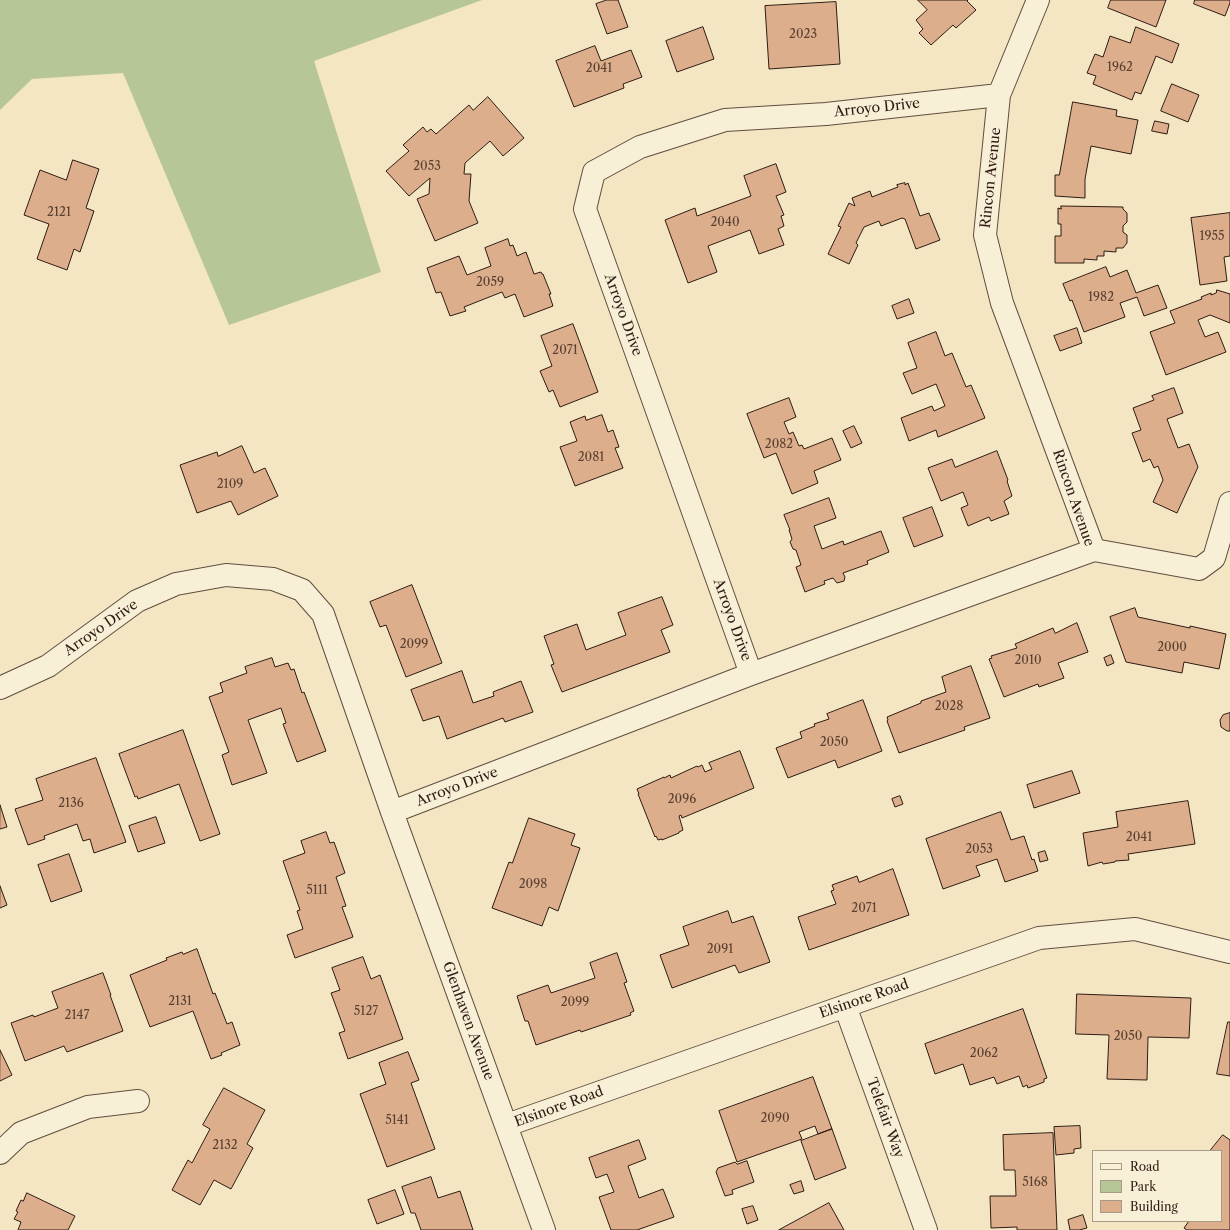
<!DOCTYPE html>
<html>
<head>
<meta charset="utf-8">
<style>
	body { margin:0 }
	#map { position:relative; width:1230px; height:1230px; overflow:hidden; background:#f4e6c2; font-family:"Libre Caslon Text",serif }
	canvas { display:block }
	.legend { position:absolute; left:1092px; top:1150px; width:130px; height:72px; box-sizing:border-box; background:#f8efd7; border:1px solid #a79a89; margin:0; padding:5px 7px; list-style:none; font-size:12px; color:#2e1b13 }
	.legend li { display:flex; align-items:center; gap:8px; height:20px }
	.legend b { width:20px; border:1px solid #a79a89 }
</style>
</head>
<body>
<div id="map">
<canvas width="1230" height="1230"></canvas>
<ul class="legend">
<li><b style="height:5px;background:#f8efd7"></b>Road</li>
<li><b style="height:11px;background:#b6c698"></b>Park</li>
<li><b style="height:11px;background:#ddae8c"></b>Building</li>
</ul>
</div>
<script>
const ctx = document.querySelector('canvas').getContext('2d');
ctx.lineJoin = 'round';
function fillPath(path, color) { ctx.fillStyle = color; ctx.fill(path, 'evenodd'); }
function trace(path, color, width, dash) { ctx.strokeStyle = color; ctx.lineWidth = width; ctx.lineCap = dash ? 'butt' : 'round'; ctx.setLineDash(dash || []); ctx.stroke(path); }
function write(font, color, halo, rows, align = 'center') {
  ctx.font = font + ' "Libre Caslon Text",serif'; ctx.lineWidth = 3.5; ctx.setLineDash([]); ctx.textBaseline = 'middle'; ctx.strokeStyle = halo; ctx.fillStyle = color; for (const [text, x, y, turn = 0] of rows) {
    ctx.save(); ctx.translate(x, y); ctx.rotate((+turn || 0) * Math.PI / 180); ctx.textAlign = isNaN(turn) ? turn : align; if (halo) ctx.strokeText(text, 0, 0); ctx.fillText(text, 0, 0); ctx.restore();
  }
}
const green = new Path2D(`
	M 0,0 L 482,0 L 314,61 L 381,272 L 229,325 L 123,73 L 32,79 L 0,110 Z`);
const building = new Path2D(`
	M 607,0 L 618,0 L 628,27 L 607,34 L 596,4 Z
	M 918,0 L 968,0 L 967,1 L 976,10 L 956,28 L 953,25 L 931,45 L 919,33 L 923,29 L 916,20 L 927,10 Z
	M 1111,0 L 1166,0 L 1156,27 L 1108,8 Z
	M 1195,0 L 1230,0 L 1230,3 L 1225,16 L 1194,4 Z
	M 836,2 L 840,64 L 769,69 L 765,6 Z
	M 703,27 L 714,59 L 677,72 L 666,41 Z
	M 1136,27 L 1179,44 L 1172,63 L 1156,56 L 1141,94 L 1135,92 L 1132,100 L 1093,84 L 1096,76 L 1087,73 L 1095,54 L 1103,57 L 1110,36 L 1130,43 Z
	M 595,46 L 601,61 L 631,50 L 642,77 L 623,84 L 624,88 L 574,107 L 556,61 Z
	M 1172,84 L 1199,95 L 1188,122 L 1161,111 Z
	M 488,97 L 524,138 L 503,156 L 490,141 L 465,163 L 464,174 L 471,174 L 469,201 L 478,223 L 435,241 L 417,199 L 429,194 L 430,178 L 409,196 L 386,171 L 409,151 L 403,145 L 423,127 L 427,132 L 431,129 L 436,134 L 469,105 L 473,110 Z
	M 1073,102 L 1117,110 L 1116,116 L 1138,120 L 1131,154 L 1091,146 L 1085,179 L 1085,198 L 1055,196 L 1055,175 L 1059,175 Z
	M 1155,121 L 1169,124 L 1167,134 L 1152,131 Z
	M 73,160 L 99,169 L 86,208 L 94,211 L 80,252 L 74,249 L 67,270 L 37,259 L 49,224 L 24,215 L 40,170 L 66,180 Z
	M 776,164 L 786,192 L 776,196 L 784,215 L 781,216 L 784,226 L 778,229 L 784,245 L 759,254 L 750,230 L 708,246 L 717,272 L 688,283 L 665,220 L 695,208 L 697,216 L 751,196 L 744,176 Z
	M 905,183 L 905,185 L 908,183 L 920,216 L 929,213 L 940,240 L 916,249 L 905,219 L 902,218 L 881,226 L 879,221 L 864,227 L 856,243 L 858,245 L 849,264 L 828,254 L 841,227 L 838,226 L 849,203 L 855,206 L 852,198 L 870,191 L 872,197 L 898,187 L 897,185 Z
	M 1061,206 L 1123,207 L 1123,209 L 1127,213 L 1127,222 L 1123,226 L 1123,232 L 1127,235 L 1127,243 L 1123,248 L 1116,248 L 1116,252 L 1104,251 L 1104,256 L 1097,256 L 1097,260 L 1084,259 L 1084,263 L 1055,263 L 1055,236 L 1061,236 L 1061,224 L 1058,224 L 1058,208 L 1061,209 Z
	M 1230,213 L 1230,256 L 1224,257 L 1227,281 L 1200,285 L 1191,218 Z
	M 508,239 L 510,246 L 513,245 L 517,256 L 526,252 L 534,274 L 541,272 L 542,274 L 543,274 L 551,294 L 549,294 L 553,306 L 524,317 L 515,294 L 505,298 L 502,292 L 464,307 L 466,311 L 450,316 L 441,292 L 436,293 L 427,268 L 459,256 L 467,275 L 491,266 L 485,248 Z
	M 1106,267 L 1110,277 L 1127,270 L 1136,293 L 1158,285 L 1167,308 L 1144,316 L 1137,297 L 1120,303 L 1125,317 L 1084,332 L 1072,300 L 1070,301 L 1063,284 Z
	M 1217,290 L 1230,294 L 1230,323 L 1210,315 L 1198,320 L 1205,337 L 1218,332 L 1226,352 L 1166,375 L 1150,332 L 1175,323 L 1170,311 L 1202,299 L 1201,297 L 1211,293 L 1211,295 L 1216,293 Z
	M 909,299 L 914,313 L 897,319 L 892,306 Z
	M 573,324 L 598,392 L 560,407 L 553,390 L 549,392 L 540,371 L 552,366 L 541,336 Z
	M 1077,328 L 1082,343 L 1060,351 L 1054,336 Z
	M 936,332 L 945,356 L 952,353 L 966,387 L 971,385 L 985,418 L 938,437 L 936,430 L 909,441 L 901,418 L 932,406 L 934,411 L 945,406 L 936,384 L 912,394 L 903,373 L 917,368 L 908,343 Z
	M 1174,388 L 1183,413 L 1167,419 L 1178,448 L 1189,444 L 1198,467 L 1177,513 L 1153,502 L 1163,480 L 1158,466 L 1154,468 L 1150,459 L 1143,462 L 1132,433 L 1141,430 L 1133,408 L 1154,400 L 1152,396 Z
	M 789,398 L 796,417 L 784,422 L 789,434 L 793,432 L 799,446 L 802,445 L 804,449 L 832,438 L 841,460 L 814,471 L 818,483 L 792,494 L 776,453 L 764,458 L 747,414 Z
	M 602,415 L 608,432 L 613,430 L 619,447 L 615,448 L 623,468 L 575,486 L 560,447 L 577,441 L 570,422 L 585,416 L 586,420 Z
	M 854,426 L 862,443 L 851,448 L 843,431 Z
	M 242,446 L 254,473 L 265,468 L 278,496 L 238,515 L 231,501 L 197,513 L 180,465 L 217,452 L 218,456 Z
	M 997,451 L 1008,480 L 1007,481 L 1012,496 L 1004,501 L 1009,514 L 991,521 L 989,517 L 968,526 L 961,508 L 968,505 L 963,492 L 941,501 L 928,468 L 952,459 L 955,467 Z
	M 829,498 L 836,518 L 814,526 L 822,549 L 843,541 L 844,545 L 881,531 L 889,552 L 867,561 L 868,564 L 843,573 L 845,577 L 844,581 L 837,583 L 833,578 L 824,581 L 825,584 L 805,592 L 796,567 L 801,565 L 796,550 L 793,549 L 790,542 L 792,539 L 789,530 L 790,530 L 784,515 Z
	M 932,507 L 943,536 L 914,547 L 903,518 Z
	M 412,585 L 442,663 L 406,677 L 386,625 L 380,627 L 370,602 Z
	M 662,597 L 673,625 L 661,630 L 670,652 L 562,692 L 551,665 L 554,664 L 544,636 L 577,624 L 586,650 L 626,635 L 618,613 Z
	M 1135,608 L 1138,617 L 1190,628 L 1190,626 L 1226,634 L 1219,669 L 1184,662 L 1182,673 L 1126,662 L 1110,617 Z
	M 1077,623 L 1088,652 L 1058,663 L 1064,678 L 1039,687 L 1038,684 L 1004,697 L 989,659 L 992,658 L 991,656 L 1017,648 L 1015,644 L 1053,628 L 1055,633 Z
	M 1111,655 L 1114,663 L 1107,666 L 1104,658 Z
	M 272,658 L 275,667 L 288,663 L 291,670 L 294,669 L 302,693 L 304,692 L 326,751 L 297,762 L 283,724 L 286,723 L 281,708 L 248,720 L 267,773 L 232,785 L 222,755 L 229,752 L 209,697 L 223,692 L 220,683 L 247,673 L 245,667 Z
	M 971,666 L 990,718 L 964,727 L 965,730 L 899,753 L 887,721 L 888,720 L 887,717 L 921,703 L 921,701 L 946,692 L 942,677 Z
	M 462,671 L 473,703 L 494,696 L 493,692 L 521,681 L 533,712 L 505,722 L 503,718 L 447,739 L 439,716 L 423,721 L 411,690 Z
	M 863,700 L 882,751 L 838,768 L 835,760 L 788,778 L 776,748 L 802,738 L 800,732 L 815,726 L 814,724 L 829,719 L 827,714 Z
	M 1230,713 L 1230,731 L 1227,731 L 1221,727 L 1220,720 L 1223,715 Z
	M 183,730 L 220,834 L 200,841 L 179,784 L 138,799 L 137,796 L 135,797 L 119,754 Z
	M 740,751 L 754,788 L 682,818 L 681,815 L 679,816 L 683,830 L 679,832 L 679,833 L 662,840 L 662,839 L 658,840 L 656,836 L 655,837 L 638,794 L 639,794 L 637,789 L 664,777 L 664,778 L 670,775 L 671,778 L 697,766 L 698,767 L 702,765 L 705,772 L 712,769 L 709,763 Z
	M 96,758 L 126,842 L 94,853 L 90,839 L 83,841 L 77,824 L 44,836 L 45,839 L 28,845 L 15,809 L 43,800 L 36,779 Z
	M 1072,771 L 1080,793 L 1034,808 L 1027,785 Z
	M 900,796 L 903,804 L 895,807 L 892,799 Z
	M 1188,801 L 1195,844 L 1128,854 L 1129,860 L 1115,861 L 1115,862 L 1103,864 L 1102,862 L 1088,866 L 1083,833 L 1118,827 L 1116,812 Z
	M 0,805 L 7,827 L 0,829 Z
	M 1001,812 L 1011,840 L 1024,836 L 1032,860 L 1034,859 L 1038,871 L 1005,882 L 997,859 L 976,866 L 980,876 L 943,889 L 926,839 Z
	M 156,817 L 165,843 L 138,852 L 129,826 Z
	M 529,818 L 575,834 L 571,845 L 580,848 L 558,911 L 549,907 L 542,926 L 492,908 L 509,862 L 512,863 Z
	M 326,832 L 330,843 L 334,842 L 345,873 L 336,877 L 346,906 L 342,907 L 353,937 L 295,958 L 287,935 L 303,929 L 297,911 L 300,910 L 283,861 L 305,853 L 301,841 Z
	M 1045,851 L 1048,860 L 1040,862 L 1038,853 Z
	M 69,854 L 82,891 L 51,902 L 38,865 Z
	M 893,869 L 909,915 L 809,950 L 798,917 L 836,904 L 831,891 L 834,890 L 832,885 L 857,876 L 859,882 Z
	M 0,886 L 7,905 L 0,908 Z
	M 728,911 L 732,923 L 753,916 L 770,962 L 739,973 L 735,965 L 672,988 L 660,955 L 689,945 L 683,927 Z
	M 197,949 L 213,994 L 215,993 L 227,1024 L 232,1022 L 240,1045 L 221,1053 L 222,1055 L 211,1059 L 193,1011 L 150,1027 L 130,975 L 167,960 L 166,958 L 182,952 L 183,954 Z
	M 617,953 L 627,982 L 624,983 L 634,1011 L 630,1013 L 631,1015 L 581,1032 L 580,1030 L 536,1045 L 528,1021 L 525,1021 L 517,996 L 548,985 L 551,993 L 595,978 L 590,963 Z
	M 363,957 L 371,979 L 380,975 L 403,1039 L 348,1059 L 339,1033 L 345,1031 L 331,993 L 340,990 L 332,968 Z
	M 103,973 L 111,995 L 110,995 L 123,1031 L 67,1052 L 64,1046 L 25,1061 L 11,1023 L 33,1015 L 34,1017 L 58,1008 L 52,992 Z
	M 1077,994 L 1191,998 L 1189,1038 L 1148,1037 L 1147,1080 L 1107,1079 L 1109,1035 L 1076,1034 Z
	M 1023,1009 L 1047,1078 L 1044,1079 L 1044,1082 L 1028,1088 L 1027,1085 L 1023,1087 L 1019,1076 L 997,1084 L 994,1077 L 970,1085 L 963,1064 L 935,1074 L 925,1044 Z
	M 1228,1022 L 1230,1022 L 1230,1076 L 1217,1074 Z
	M 0,1050 L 12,1075 L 0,1081 Z
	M 408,1052 L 419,1080 L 411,1083 L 435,1149 L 387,1167 L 360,1094 L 386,1084 L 379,1063 Z
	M 813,1077 L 832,1129 L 818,1134 L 815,1126 L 799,1132 L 802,1139 L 737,1162 L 719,1111 Z
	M 224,1088 L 265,1110 L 247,1144 L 253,1148 L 231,1189 L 214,1180 L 200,1205 L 172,1190 L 188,1160 L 192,1163 L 210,1129 L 203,1125 Z
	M 1080,1126 L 1081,1148 L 1074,1149 L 1074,1153 L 1056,1155 L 1054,1127 Z
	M 832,1129 L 846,1168 L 815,1180 L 801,1141 Z
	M 1053,1133 L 1057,1230 L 1017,1230 L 1017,1227 L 991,1228 L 990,1196 L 1016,1196 L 1015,1170 L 1004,1170 L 1003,1135 Z
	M 1223,1135 L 1230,1140 L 1230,1230 L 1187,1230 L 1184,1228 L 1189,1221 L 1221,1221 L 1221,1151 L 1210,1151 Z
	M 639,1140 L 646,1159 L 628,1166 L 639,1198 L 663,1189 L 674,1217 L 637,1230 L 611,1230 L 599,1197 L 614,1192 L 607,1174 L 596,1178 L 589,1158 Z
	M 747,1161 L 754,1182 L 732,1190 L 733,1194 L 725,1196 L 716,1172 L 718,1168 L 735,1162 L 737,1164 Z
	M 431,1177 L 438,1198 L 460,1191 L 473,1230 L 421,1230 L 415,1213 L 411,1213 L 402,1187 Z
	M 801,1181 L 804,1191 L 794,1194 L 790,1185 Z
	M 395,1190 L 404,1214 L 377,1224 L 368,1200 Z
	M 27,1193 L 75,1216 L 68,1230 L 18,1230 L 21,1222 L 14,1219 L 18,1212 L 16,1211 L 21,1200 L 23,1201 Z
	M 829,1203 L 844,1230 L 779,1230 Z
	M 753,1206 L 758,1220 L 747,1224 L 742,1209 Z
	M 1083,1215 L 1087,1228 L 1079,1230 L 1070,1230 L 1068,1220 Z`);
const minor = new Path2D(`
	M 1094,550 L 1199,569 L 1214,558 L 1230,503
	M 751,674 L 585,209 L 594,172 L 640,147 L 725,120 L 826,114 L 999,95 L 1038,0
	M 0,688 L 48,666 L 137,601 L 176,584 L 226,575 L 273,579 L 302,590 L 323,614 L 392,812 L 544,1230
	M 392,812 L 751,674 L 1094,550 L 1002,303 L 985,235 L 999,95
	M 845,1006 L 926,1230
	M 507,1125 L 1039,938 L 1135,929 L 1230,952
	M 0,1153 L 21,1133 L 88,1107 L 138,1101`);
const numberNames = [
	["2023",803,35],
	["1962",1120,68],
	["2041",599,69],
	["2053",427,167],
	["2121",59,213],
	["2040",725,223],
	["1955",1212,237],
	["2059",490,283],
	["1982",1101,298],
	["2071",565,351],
	["2082",779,445],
	["2081",591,458],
	["2109",230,485],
	["2099",414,645],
	["2000",1172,648],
	["2010",1028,661],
	["2028",949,707],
	["2050",834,743],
	["2096",682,800],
	["2136",71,804],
	["2041",1139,838],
	["2053",979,850],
	["2098",533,885],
	["5111",317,891],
	["2071",864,909],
	["2091",720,950],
	["2131",180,1002],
	["2099",575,1003],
	["5127",366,1012],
	["2147",77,1016],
	["2050",1128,1037],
	["2062",984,1054],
	["2090",775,1119],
	["5141",397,1121],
	["2132",225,1146],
	["5168",1035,1183]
];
const streetNames = [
	["Arroyo Drive",877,108,-6],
	["Rincon Avenue",991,178,-84],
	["Arroyo Drive",623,315,70],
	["Rincon Avenue",1073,498,71],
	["Arroyo Drive",732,620,70],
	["Arroyo Drive",101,628,-35],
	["Arroyo Drive",457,787,-21],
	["Elsinore Road",864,999,-19],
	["Glenhaven Avenue",468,1021,70],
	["Elsinore Road",559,1107,-20],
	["Telefair Way",885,1118,70]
];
fillPath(green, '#b6c698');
fillPath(building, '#ddae8c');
trace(building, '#2e1b13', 1);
trace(minor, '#604e3f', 24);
trace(minor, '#f8efd7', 22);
write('12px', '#5a4031', null, numberNames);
write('14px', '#2e1b13', '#f8efd7', streetNames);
</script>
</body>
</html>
